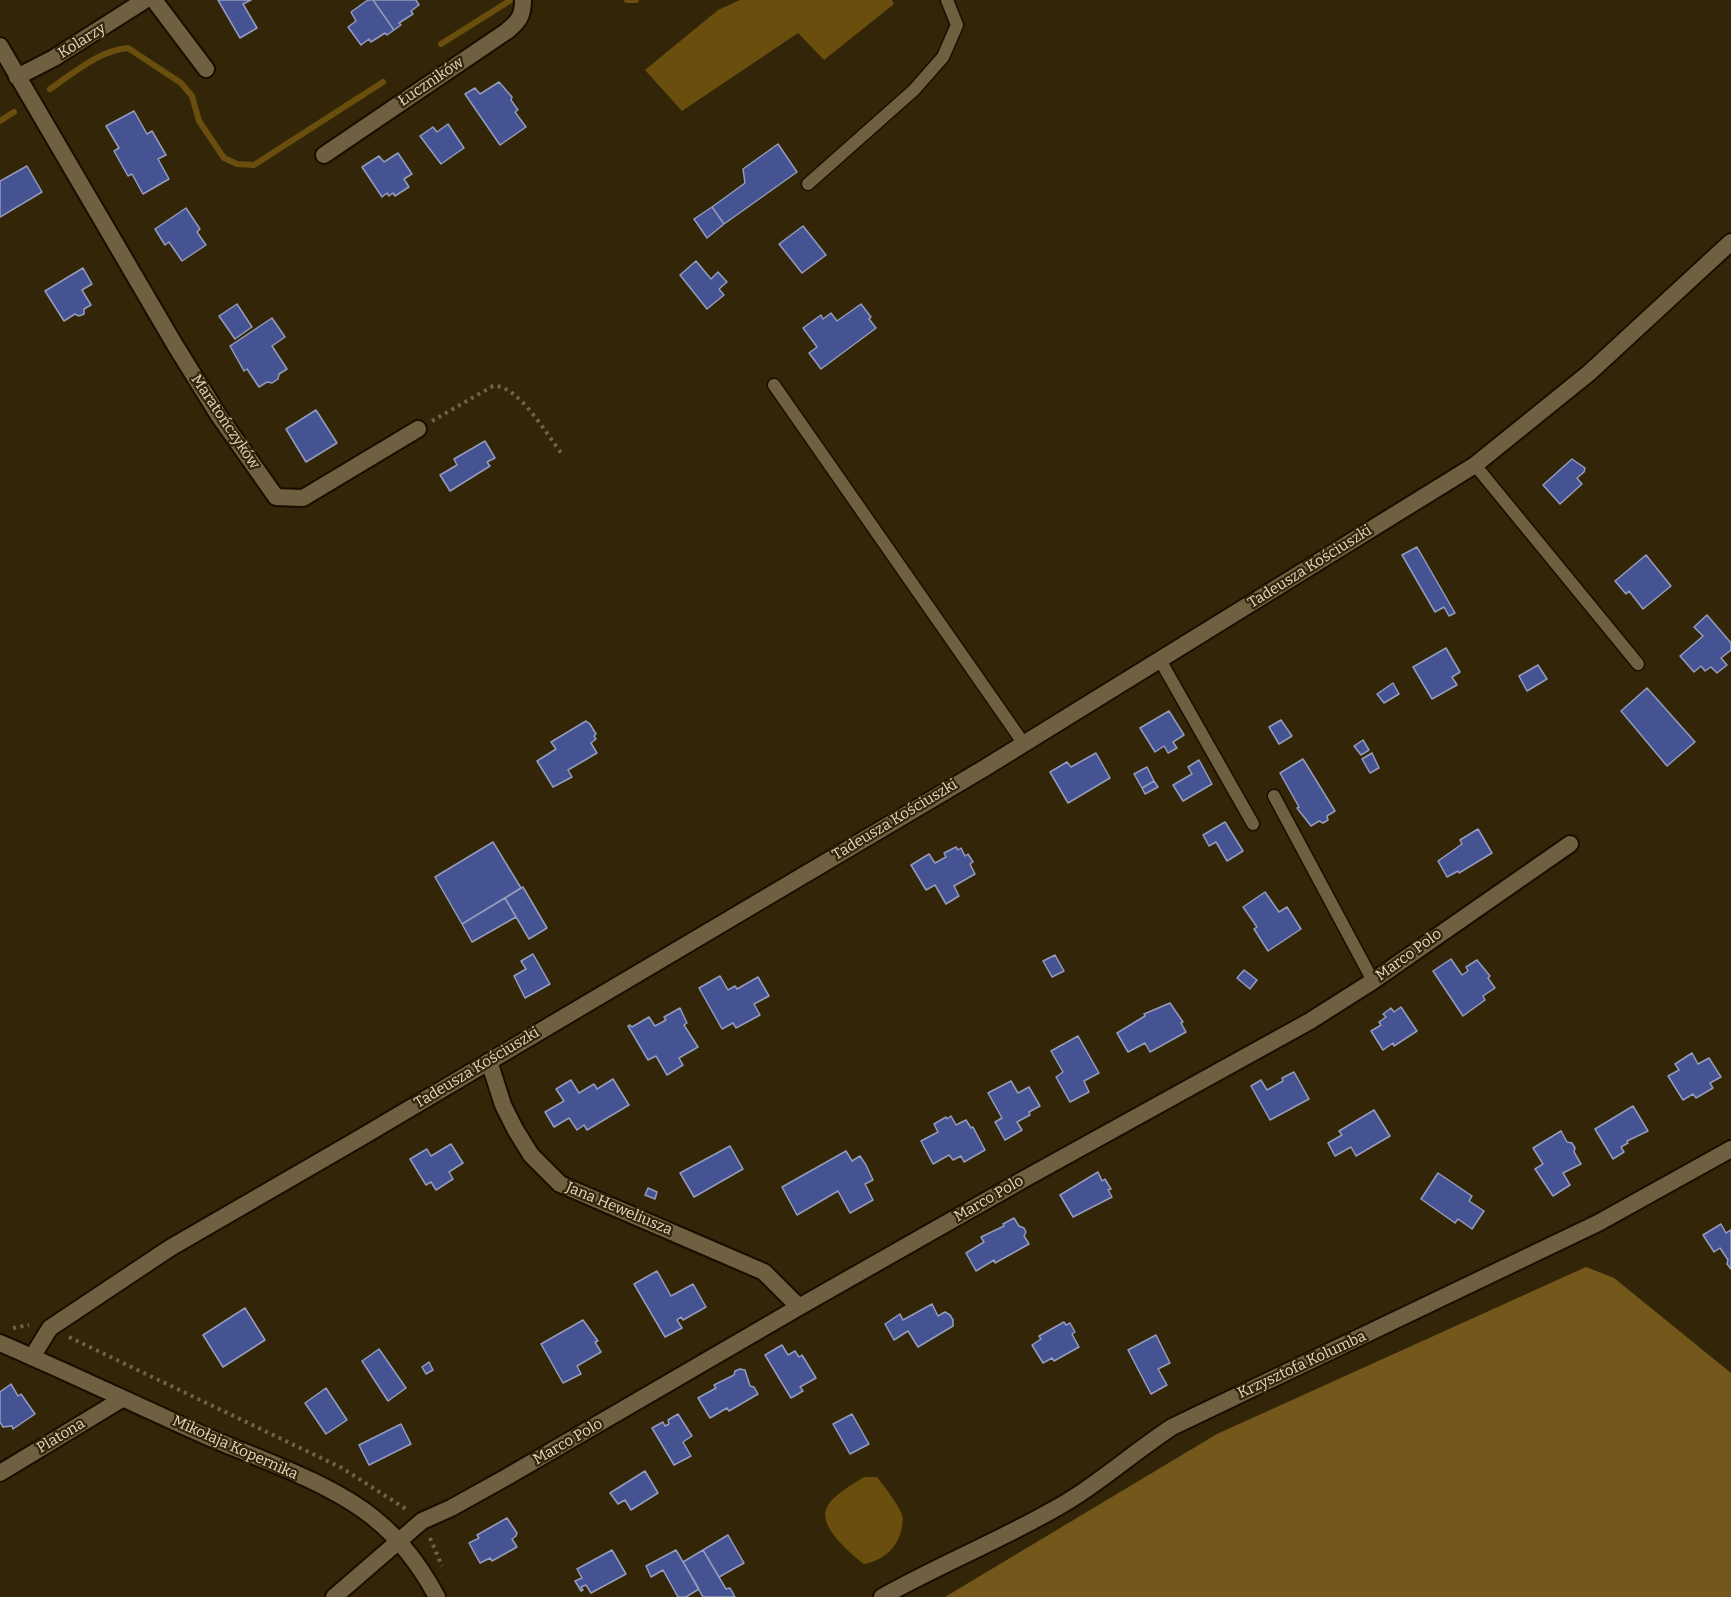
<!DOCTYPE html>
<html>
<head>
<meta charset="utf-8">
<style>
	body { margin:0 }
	canvas { display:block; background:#332507 }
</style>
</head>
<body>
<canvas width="1731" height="1597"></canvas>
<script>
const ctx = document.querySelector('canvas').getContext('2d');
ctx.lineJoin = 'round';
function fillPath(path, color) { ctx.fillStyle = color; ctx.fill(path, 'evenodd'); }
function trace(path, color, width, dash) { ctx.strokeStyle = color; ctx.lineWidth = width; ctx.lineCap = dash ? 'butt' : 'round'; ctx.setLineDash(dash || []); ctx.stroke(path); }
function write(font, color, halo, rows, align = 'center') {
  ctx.font = font + ' Bitter,serif'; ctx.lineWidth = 4.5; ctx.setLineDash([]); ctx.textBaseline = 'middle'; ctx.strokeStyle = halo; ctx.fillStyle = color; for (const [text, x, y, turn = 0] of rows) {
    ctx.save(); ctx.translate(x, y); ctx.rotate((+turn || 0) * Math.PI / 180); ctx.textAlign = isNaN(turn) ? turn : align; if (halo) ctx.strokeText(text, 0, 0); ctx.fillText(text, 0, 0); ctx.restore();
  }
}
const forest = new Path2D(`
	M 1586,1267 L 1614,1278 L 1731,1373 L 1731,1597 L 945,1597 L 1217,1434 Z`);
const water = new Path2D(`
	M 740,0 L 892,0 L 894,4 L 824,60 L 798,33 L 682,111 L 645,70 L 718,10 Z
	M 864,1477 L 877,1477 C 884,1486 901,1508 903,1518 C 903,1519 902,1526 902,1527 C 898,1548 884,1560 864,1564 C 851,1554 817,1526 827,1507 C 834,1494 852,1485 864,1477 Z`);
const stream = new Path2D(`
	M 627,0 L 636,0
	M 441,44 L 511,0
	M 50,89 C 75,72 98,51 128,48 L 181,83 L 192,96 L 199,121 L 224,158 L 237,164 L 254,165 L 383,82
	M 0,121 L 14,112`);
const building = new Path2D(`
	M 218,0 L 251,0 L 243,4 L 257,28 L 240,38 Z
	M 368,0 L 373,0 L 394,30 L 387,35 L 385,33 L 371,42 L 369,39 L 361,45 L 348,27 L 356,21 L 351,12 Z
	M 373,0 L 416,0 L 419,5 L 411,11 L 413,14 L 399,23 L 401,25 L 394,30 Z
	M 499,82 L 512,97 L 511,100 L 518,110 L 515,112 L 526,127 L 500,145 L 465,94 L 475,88 L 480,94 Z
	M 134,111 L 147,134 L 152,131 L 166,155 L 158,159 L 169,179 L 143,194 L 132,174 L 128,176 L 114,151 L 119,148 L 106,126 Z
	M 448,124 L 464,148 L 441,164 L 420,136 L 433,127 L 437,132 Z
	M 778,144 L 797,172 L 724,224 L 712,207 L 745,183 L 743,169 Z
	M 398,153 L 412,174 L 404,179 L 409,187 L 395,196 L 393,193 L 389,196 L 387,193 L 382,197 L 362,167 L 379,156 L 384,162 Z
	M 27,166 L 42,192 L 0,217 L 0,181 Z
	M 712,207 L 724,224 L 707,238 L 694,219 Z
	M 186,208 L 200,229 L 197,232 L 206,245 L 182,261 L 169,242 L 165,245 L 155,229 Z
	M 803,226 L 826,255 L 802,273 L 779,244 Z
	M 696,261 L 711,279 L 718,272 L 727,282 L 719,289 L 724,295 L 707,309 L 680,275 Z
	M 83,268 L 92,284 L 82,290 L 91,305 L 84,309 L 84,314 L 79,316 L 75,314 L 64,321 L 45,291 Z
	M 237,304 L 252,327 L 235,339 L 219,316 Z
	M 861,304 L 871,317 L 869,319 L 876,328 L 821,369 L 809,353 L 817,347 L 803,328 L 821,315 L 823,319 L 831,313 L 837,321 Z
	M 272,318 L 285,337 L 272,346 L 287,369 L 279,374 L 278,379 L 272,383 L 267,382 L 259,387 L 247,369 L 244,371 L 230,346 Z
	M 316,410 L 337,443 L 306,462 L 286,429 Z
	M 485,441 L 495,458 L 487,462 L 490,466 L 450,491 L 440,475 L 457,465 L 454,459 Z
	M 1572,459 L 1585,468 L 1584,472 L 1577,478 L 1582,484 L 1560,504 L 1543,485 Z
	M 1417,547 L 1455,613 L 1449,616 L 1444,607 L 1435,612 L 1402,555 Z
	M 1646,555 L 1671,586 L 1643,609 L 1629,591 L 1626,594 L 1615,581 Z
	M 1707,615 L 1731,643 L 1731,650 L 1721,658 L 1727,665 L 1717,673 L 1711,667 L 1705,671 L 1701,666 L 1694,672 L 1680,656 L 1703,636 L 1694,627 Z
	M 1446,648 L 1460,672 L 1452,677 L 1457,685 L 1432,699 L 1413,667 Z
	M 1538,665 L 1547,679 L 1527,691 L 1519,676 Z
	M 1393,683 L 1399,694 L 1384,703 L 1377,694 Z
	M 1647,688 L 1695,742 L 1667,766 L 1621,711 Z
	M 1169,711 L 1184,735 L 1173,742 L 1177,748 L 1168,753 L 1164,746 L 1155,752 L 1140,728 Z
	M 1281,720 L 1292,736 L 1279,744 L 1269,727 Z
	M 586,721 L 590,724 L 596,734 L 594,736 L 596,739 L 591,743 L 597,753 L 568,770 L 572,777 L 553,787 L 537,761 L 556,749 L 551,742 Z
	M 1363,740 L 1369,750 L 1361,755 L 1354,746 Z
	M 1096,753 L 1110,778 L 1068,803 L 1050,772 L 1067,762 L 1071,767 Z
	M 1372,753 L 1379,768 L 1370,773 L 1362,759 Z
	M 1303,759 L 1335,811 L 1327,816 L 1328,820 L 1323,823 L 1319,821 L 1311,826 L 1297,808 L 1299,807 L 1280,773 Z
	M 1199,760 L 1212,784 L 1183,801 L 1173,785 L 1192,774 L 1188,767 Z
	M 1147,767 L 1154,781 L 1142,788 L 1134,774 Z
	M 1154,781 L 1158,787 L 1145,794 L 1142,788 Z
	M 1225,822 L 1243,851 L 1227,861 L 1216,842 L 1209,846 L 1203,835 Z
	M 1478,829 L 1492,853 L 1459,873 L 1458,871 L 1447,877 L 1438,861 L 1462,844 L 1460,840 Z
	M 493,842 L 521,888 L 462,924 L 435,877 Z
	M 956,847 L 958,850 L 961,848 L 965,856 L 968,854 L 973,862 L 970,864 L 975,874 L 954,886 L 959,896 L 946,904 L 935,885 L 926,890 L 911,865 L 929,854 L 935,863 L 946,857 L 944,853 Z
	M 523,887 L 547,928 L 529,939 L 505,898 Z
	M 1265,892 L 1279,912 L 1287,907 L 1301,929 L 1268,951 L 1254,929 L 1257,927 L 1243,907 Z
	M 505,898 L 516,917 L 472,942 L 462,924 Z
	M 533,954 L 550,984 L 525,998 L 514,976 L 526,969 L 521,961 Z
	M 1055,955 L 1064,971 L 1052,977 L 1043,961 Z
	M 1451,959 L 1462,975 L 1468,971 L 1466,967 L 1477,960 L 1490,976 L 1488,978 L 1495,988 L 1483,996 L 1485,1000 L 1463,1016 L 1433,971 Z
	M 1244,970 L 1257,980 L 1250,989 L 1237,978 Z
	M 720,976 L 728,990 L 735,986 L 737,989 L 758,977 L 769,996 L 754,1004 L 760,1015 L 736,1028 L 733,1023 L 722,1029 L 699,988 Z
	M 1170,1003 L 1183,1022 L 1181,1023 L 1186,1032 L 1150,1052 L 1145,1043 L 1128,1052 L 1117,1033 L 1145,1016 L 1144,1014 Z
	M 1401,1007 L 1417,1031 L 1394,1046 L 1393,1043 L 1383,1050 L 1371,1031 L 1381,1025 L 1379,1022 L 1386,1017 L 1383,1014 L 1391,1008 L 1394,1012 Z
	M 680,1008 L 687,1023 L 684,1025 L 698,1047 L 679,1058 L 683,1065 L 667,1075 L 656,1056 L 648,1060 L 628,1026 L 630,1025 L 632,1027 L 649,1017 L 655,1026 L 666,1020 L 664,1017 Z
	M 1078,1036 L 1099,1073 L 1084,1081 L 1089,1092 L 1070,1102 L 1056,1077 L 1063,1072 L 1051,1051 Z
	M 1692,1053 L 1698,1064 L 1709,1058 L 1721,1077 L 1710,1083 L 1713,1088 L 1696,1098 L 1693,1094 L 1683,1100 L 1668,1076 L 1679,1070 L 1675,1064 Z
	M 1294,1072 L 1309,1099 L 1270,1120 L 1251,1086 L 1261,1080 L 1267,1090 L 1283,1081 L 1282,1078 Z
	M 613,1079 L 629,1105 L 587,1130 L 584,1125 L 577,1130 L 569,1118 L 554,1127 L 545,1112 L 564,1101 L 556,1089 L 571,1080 L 579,1093 L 594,1084 L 597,1089 Z
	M 1011,1081 L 1018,1093 L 1029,1087 L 1040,1106 L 1029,1112 L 1030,1115 L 1017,1122 L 1022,1130 L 1005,1140 L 995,1122 L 1002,1118 L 988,1093 Z
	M 1633,1106 L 1648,1131 L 1627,1141 L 1628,1143 L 1621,1147 L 1624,1152 L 1613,1159 L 1595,1129 Z
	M 1374,1110 L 1390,1136 L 1356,1156 L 1351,1147 L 1335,1156 L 1328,1143 L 1342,1135 L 1339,1131 Z
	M 951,1116 L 956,1125 L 966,1120 L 971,1128 L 973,1127 L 985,1150 L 964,1162 L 961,1156 L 953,1160 L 949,1155 L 933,1164 L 921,1141 L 938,1132 L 934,1124 L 946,1117 L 947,1119 Z
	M 1561,1131 L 1567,1142 L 1572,1143 L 1575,1148 L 1574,1152 L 1581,1164 L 1563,1173 L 1570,1185 L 1553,1196 L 1535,1169 L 1543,1164 L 1533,1148 Z
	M 451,1144 L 463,1163 L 449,1172 L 453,1179 L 436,1190 L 431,1182 L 426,1185 L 410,1159 L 427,1149 L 431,1156 Z
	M 730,1146 L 743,1169 L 694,1197 L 680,1173 Z
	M 846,1151 L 852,1161 L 860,1156 L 866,1165 L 873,1180 L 865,1184 L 873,1200 L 850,1213 L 838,1191 L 797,1215 L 782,1187 Z
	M 1098,1172 L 1102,1181 L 1105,1179 L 1111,1189 L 1108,1190 L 1112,1197 L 1073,1217 L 1060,1195 Z
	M 1438,1173 L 1472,1196 L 1469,1201 L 1484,1211 L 1472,1229 L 1458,1219 L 1455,1223 L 1421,1199 Z
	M 648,1188 L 657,1192 L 655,1199 L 645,1195 Z
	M 1014,1218 L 1019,1226 L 1024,1228 L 1026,1232 L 1024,1236 L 1029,1244 L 995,1263 L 994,1260 L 976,1271 L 966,1253 L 984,1242 L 981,1237 L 1004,1226 L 1003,1224 Z
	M 1721,1224 L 1726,1233 L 1731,1230 L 1731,1269 L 1727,1264 L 1728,1260 L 1720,1248 L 1714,1252 L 1703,1235 Z
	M 657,1271 L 671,1296 L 693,1284 L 706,1307 L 683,1320 L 681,1317 L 677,1320 L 682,1328 L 665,1337 L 634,1284 Z
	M 932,1304 L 938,1316 L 945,1312 L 950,1315 L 953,1320 L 953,1326 L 918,1347 L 908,1331 L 894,1340 L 885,1324 L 900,1314 L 903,1320 Z
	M 245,1308 L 265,1340 L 223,1367 L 203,1335 Z
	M 583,1320 L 598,1341 L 595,1342 L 601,1352 L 577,1366 L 581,1374 L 563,1383 L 541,1344 Z
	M 1064,1322 L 1066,1325 L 1070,1323 L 1075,1332 L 1072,1334 L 1079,1347 L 1054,1361 L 1052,1358 L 1043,1363 L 1032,1345 L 1041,1339 L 1039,1336 Z
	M 1156,1335 L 1170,1363 L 1158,1369 L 1167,1385 L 1151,1394 L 1128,1350 Z
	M 782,1345 L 788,1355 L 795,1351 L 799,1357 L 802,1355 L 816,1378 L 800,1387 L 803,1391 L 791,1398 L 765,1355 Z
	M 379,1349 L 406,1388 L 388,1401 L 362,1361 Z
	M 429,1362 L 433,1370 L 426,1374 L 422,1367 Z
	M 740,1369 L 745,1370 L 750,1386 L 754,1387 L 758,1394 L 729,1411 L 727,1408 L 710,1418 L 698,1398 L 716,1388 L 714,1385 L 734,1375 L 735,1371 Z
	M 11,1384 L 18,1396 L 21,1394 L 35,1414 L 13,1429 L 12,1426 L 3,1427 L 0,1422 L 0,1392 Z
	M 326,1388 L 347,1420 L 326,1434 L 305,1403 Z
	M 678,1414 L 692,1436 L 683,1442 L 691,1456 L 674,1465 L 652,1428 L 663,1422 L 665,1426 L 669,1424 L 668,1420 Z
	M 852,1414 L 869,1444 L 850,1454 L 833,1424 Z
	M 401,1424 L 411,1444 L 369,1465 L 359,1445 Z
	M 645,1471 L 658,1493 L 631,1510 L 625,1500 L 618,1504 L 610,1493 Z
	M 507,1518 L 517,1533 L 516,1536 L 512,1539 L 517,1547 L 492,1561 L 490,1558 L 480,1563 L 469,1543 L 479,1538 L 477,1535 Z
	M 728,1535 L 744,1563 L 719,1577 L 703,1550 Z
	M 612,1550 L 626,1574 L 591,1593 L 586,1585 L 581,1587 L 583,1590 L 581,1591 L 575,1581 L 582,1578 L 577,1569 Z
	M 676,1550 L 699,1589 L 686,1597 L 678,1597 L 663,1570 L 651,1577 L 646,1566 Z
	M 703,1550 L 726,1589 L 730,1588 L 735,1597 L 703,1597 L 683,1562 Z`);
const path = new Path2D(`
	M 432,421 L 493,386 C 518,384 547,435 562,454
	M 13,1328 L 29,1325
	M 69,1337 L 342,1468 L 409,1511
	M 430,1538 L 442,1566`);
const service = new Path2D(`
	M 808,184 L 914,90 L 943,57 L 957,25 L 947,0
	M 774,385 L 1024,744
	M 1475,465 L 1638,664
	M 1160,660 L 1253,824
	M 1274,796 L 1373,981`);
const minor = new Path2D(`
	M 154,0 L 206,69
	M 0,46 L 175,345 L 219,416 L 276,497 L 303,498 L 418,429
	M 17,77 L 54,58 L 145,0
	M 324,155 L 507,31 C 519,21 523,16 523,0
	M 489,1061 L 503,1105 L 515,1129 L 531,1155 L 560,1184 L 764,1272 L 799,1307
	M 32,1357 L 50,1328 L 170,1248 L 360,1138 L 983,769 L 1475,465 L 1589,373 L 1731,242
	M 0,1473 L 122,1399
	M 334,1597 L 422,1521 L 451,1508 L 505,1478 L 799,1307 L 1026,1178 L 1310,1021 L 1373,981 L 1570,844
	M 882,1597 C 937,1566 996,1542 1051,1511 C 1094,1488 1131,1454 1172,1427 L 1598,1223 L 1731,1149`);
const tertiary = new Path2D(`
	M 0,1343 C 70,1373 138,1406 208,1437 C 260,1459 331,1483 375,1519 C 402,1541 421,1567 437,1597`);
const streetNames = [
	["Kolarzy",82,41,-32],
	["Łuczników",431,82,-34],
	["Maratończyków",225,422,56],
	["Tadeusza Kościuszki",1310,567,-32],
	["Tadeusza Kościuszki",895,820,-31],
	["Marco Polo",1409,955,-36],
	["Tadeusza Kościuszki",477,1068,-31],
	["Marco Polo",989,1199,-30],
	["Jana Heweliusza",619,1209,23],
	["Krzysztofa Kolumba",1302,1365,-25],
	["Platona",61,1436,-31],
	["Marco Polo",568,1442,-30],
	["Mikołaja Kopernika",235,1448,24]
];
fillPath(forest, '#74581b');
fillPath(water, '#694e0d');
trace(stream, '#694e0d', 6);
fillPath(building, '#465393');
trace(building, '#939cbc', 1.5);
trace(service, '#180e00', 15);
trace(minor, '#180e00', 20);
trace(tertiary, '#180e00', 20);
trace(path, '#6f6349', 4, [3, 4.5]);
trace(service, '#6f6042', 12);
trace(minor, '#6f6042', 16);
trace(tertiary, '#6f6042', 16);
write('15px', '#e1d8c7', '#332507', streetNames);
</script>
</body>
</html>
